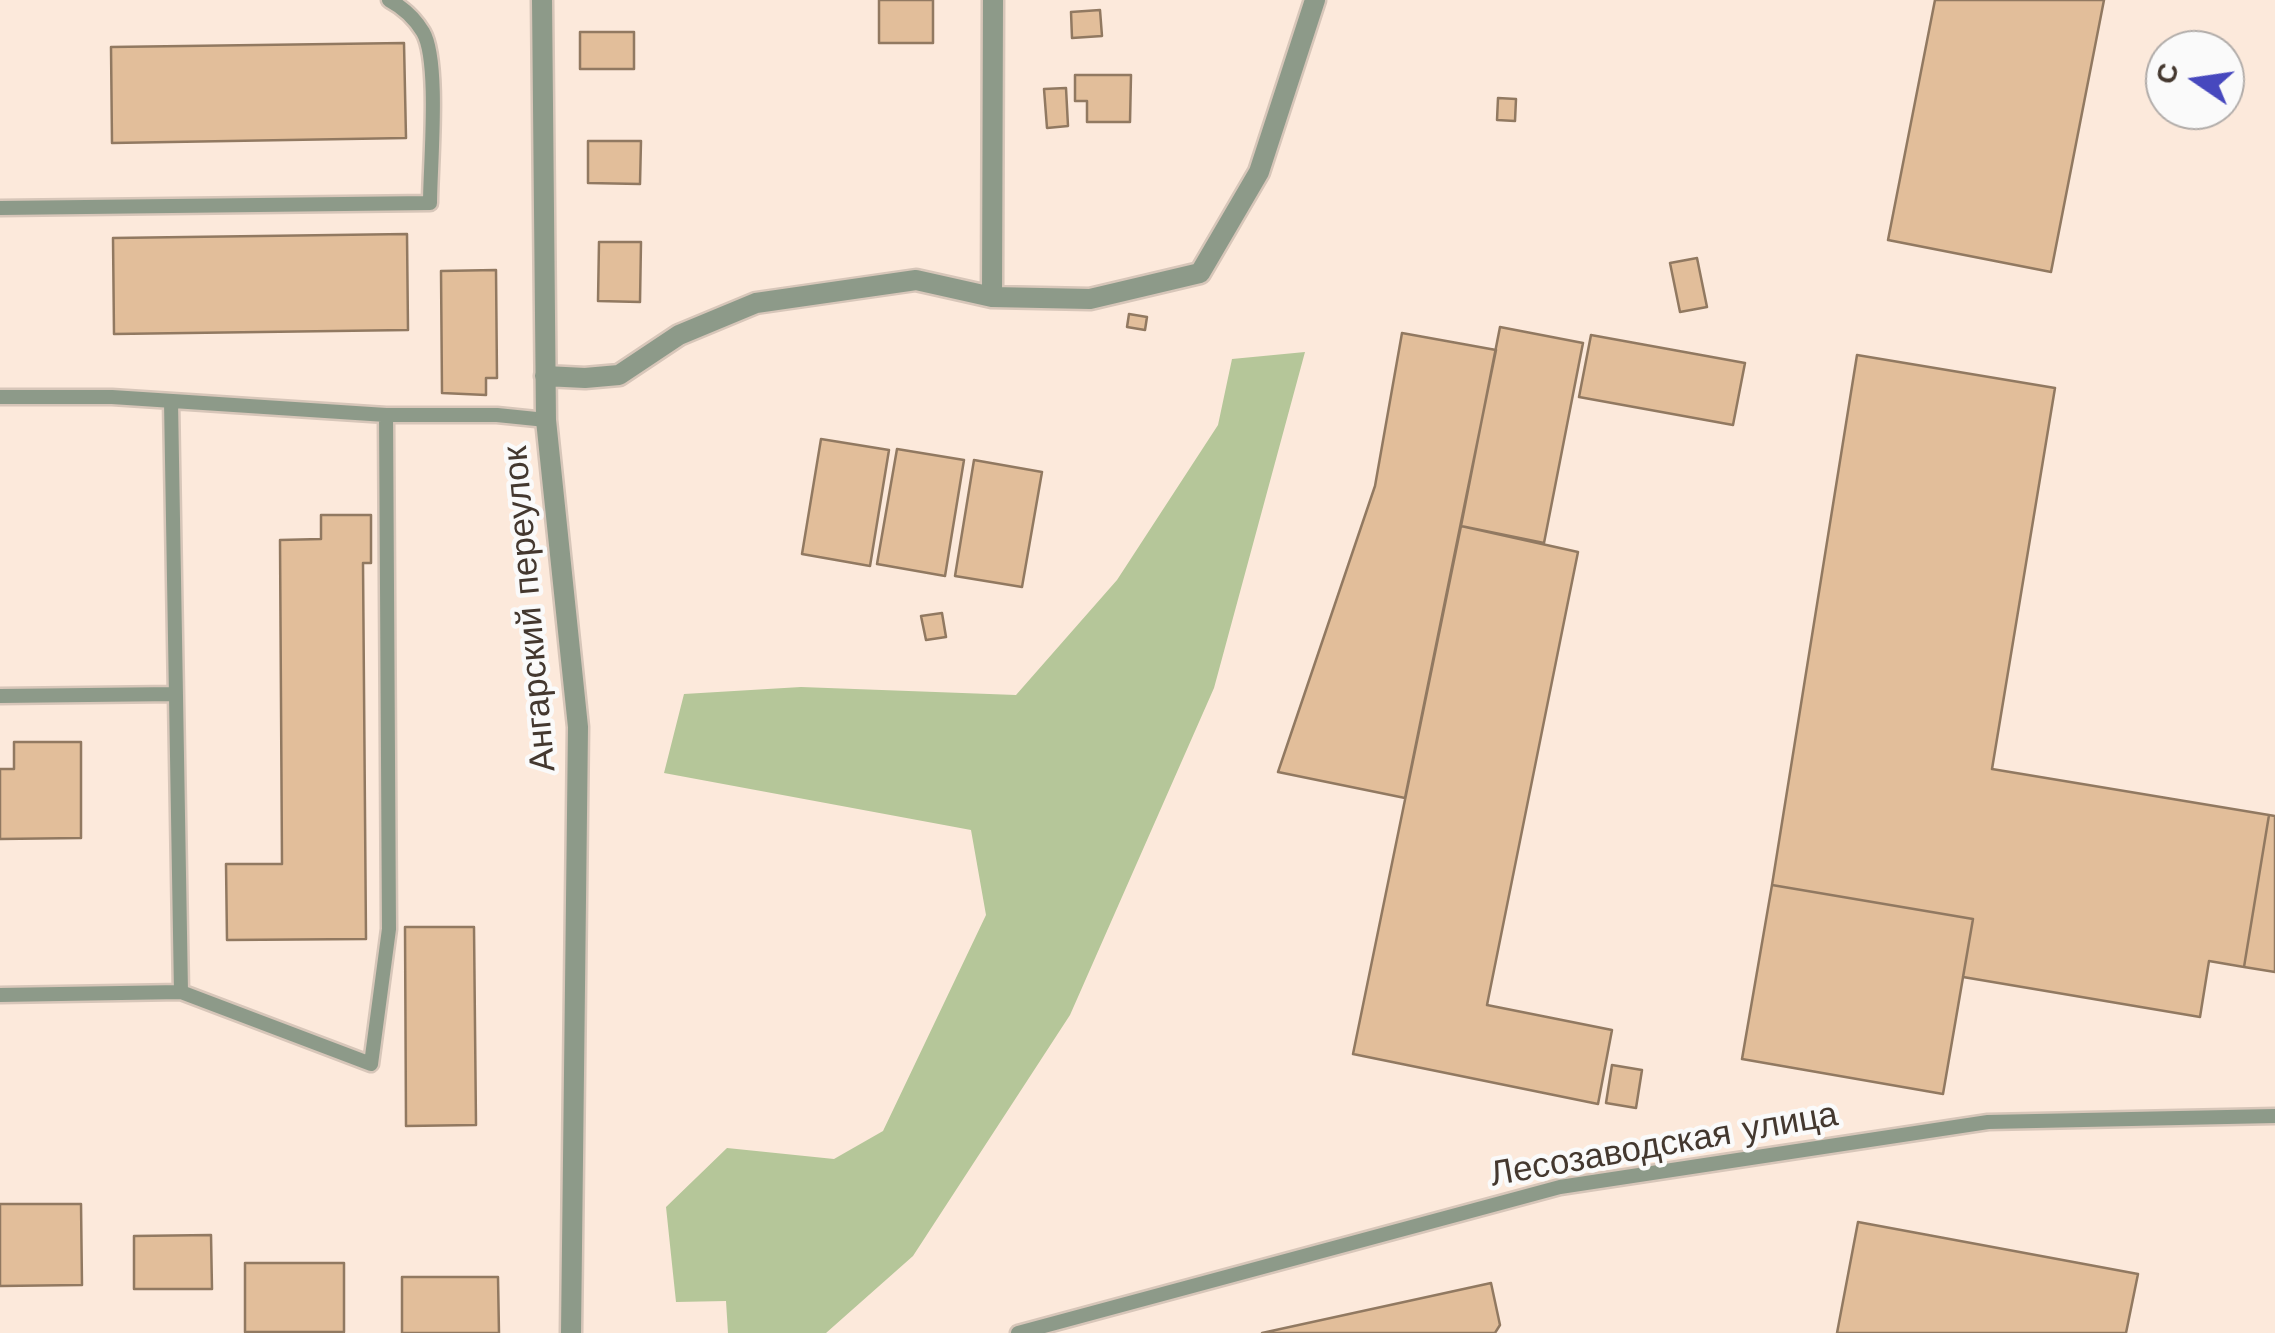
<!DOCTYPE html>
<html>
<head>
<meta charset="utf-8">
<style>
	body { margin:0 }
	#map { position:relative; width:2275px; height:1333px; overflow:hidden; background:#fce9db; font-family:"Work Sans",sans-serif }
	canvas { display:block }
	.north { position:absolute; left:2145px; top:30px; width:100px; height:100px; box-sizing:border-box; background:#fafafa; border:2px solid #b1aca9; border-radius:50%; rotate:283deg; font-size:28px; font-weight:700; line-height:40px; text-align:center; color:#44382f }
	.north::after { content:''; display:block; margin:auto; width:35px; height:45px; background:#4748be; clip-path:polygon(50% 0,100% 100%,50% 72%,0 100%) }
</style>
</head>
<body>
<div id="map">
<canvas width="2275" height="1333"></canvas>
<div class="north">С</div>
</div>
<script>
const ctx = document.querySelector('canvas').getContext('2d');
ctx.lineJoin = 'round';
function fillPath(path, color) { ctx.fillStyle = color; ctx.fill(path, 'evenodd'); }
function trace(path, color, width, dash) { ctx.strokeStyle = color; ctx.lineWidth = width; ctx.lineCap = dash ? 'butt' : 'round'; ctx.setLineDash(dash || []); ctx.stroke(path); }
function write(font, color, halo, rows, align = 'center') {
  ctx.font = font + ' "Work Sans",sans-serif'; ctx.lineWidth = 9; ctx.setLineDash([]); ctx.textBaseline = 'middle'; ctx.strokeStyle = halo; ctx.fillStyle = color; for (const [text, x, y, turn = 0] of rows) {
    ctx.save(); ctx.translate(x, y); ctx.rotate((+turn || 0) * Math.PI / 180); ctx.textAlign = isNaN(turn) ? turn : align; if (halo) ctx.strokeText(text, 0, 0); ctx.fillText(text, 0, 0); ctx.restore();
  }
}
const green = new Path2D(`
	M 1305,352 L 1214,688 L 1070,1015 L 913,1256 L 826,1333 L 728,1333 L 726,1301 L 676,1302 L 666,1207 L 727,1148 L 834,1159 L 883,1131 L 986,915 L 971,830 L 664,773 L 684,694 L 801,687 L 1016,695 L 1117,580 L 1218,425 L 1232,359 Z`);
const building = new Path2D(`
	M 879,0 L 933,0 L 933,43 L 879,43 Z
	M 1935,0 L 2104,0 L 2051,272 L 1888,240 Z
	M 1100,10 L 1102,36 L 1072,38 L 1071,12 Z
	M 580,32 L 634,32 L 634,69 L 580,69 Z
	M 404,43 L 406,138 L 112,143 L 111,47 Z
	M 1075,75 L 1131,75 L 1130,122 L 1087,122 L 1087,101 L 1075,101 Z
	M 1066,88 L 1068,126 L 1047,128 L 1044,89 Z
	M 1498,98 L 1516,99 L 1515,121 L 1497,120 Z
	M 588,141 L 641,141 L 640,184 L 588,183 Z
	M 407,234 L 408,330 L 114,334 L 113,238 Z
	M 599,242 L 641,242 L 640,302 L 598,301 Z
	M 1697,258 L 1707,307 L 1680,312 L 1670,263 Z
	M 496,270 L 497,378 L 486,378 L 486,395 L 442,393 L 441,271 Z
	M 1129,314 L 1147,317 L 1145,330 L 1127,327 Z
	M 1500,327 L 1583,343 L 1544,543 L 1461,526 Z
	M 1402,333 L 1496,350 L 1405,798 L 1278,772 L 1375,486 Z
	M 1591,335 L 1745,363 L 1733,425 L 1579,397 Z
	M 1857,355 L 2055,388 L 1992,769 L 2269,815 L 2244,967 L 2209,961 L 2200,1017 L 1963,977 L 1973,919 L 1772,885 Z
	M 821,439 L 889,450 L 870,566 L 802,554 Z
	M 897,449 L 964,460 L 945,576 L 877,564 Z
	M 974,460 L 1042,472 L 1022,587 L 955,576 Z
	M 321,515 L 371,515 L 371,563 L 363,563 L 366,939 L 227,940 L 226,864 L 282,864 L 280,540 L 321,539 Z
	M 1461,526 L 1578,552 L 1487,1005 L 1612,1030 L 1598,1104 L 1353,1054 Z
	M 942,613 L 946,637 L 926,640 L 921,616 Z
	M 14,742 L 81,742 L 81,838 L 0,839 L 0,769 L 14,769 Z
	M 2269,815 L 2275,816 L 2275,972 L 2244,967 Z
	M 1772,885 L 1973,919 L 1943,1094 L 1742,1059 Z
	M 405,927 L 474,927 L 476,1125 L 406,1126 Z
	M 1612,1065 L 1642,1070 L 1636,1108 L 1606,1103 Z
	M 0,1204 L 81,1204 L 82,1285 L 0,1286 Z
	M 1858,1222 L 2138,1274 L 2126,1333 L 1837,1333 Z
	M 211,1235 L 212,1289 L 134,1289 L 134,1236 Z
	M 245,1263 L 344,1263 L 344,1332 L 245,1332 Z
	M 402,1277 L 498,1277 L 499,1333 L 402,1333 Z
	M 1491,1283 L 1500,1325 L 1495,1333 L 1262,1333 Z`);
const lane = new Path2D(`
	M 0,208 L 430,203 C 430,166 440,61 423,32 C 414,17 404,8 389,0
	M 0,397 L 112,397 L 386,415 L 497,415 L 546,420
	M 171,401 L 181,992 L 371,1064 L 389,929 L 386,415
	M 0,696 L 176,694
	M 0,995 L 181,992
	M 1018,1333 L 1560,1187 L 1988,1122 L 2275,1116`);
const street = new Path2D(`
	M 542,0 L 546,420 L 578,727 L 571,1333
	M 992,297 L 993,0
	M 545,376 L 585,378 L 619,375 L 679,335 L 756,303 L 916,280 L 992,297 L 1090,299 L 1200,273 L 1259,172 L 1315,0`);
const streetNames = [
	["Ангарский переулок",530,609,-95],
	["Лесозаводская улица",1664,1145,-10]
];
fillPath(green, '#b5c699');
fillPath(building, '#e2be9a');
trace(building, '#917961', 2.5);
trace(lane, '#d7c6b9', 19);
trace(street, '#d7c6b9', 25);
trace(lane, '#8d9a89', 14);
trace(street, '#8d9a89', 20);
write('35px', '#44382f', '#fafafa', streetNames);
</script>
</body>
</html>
